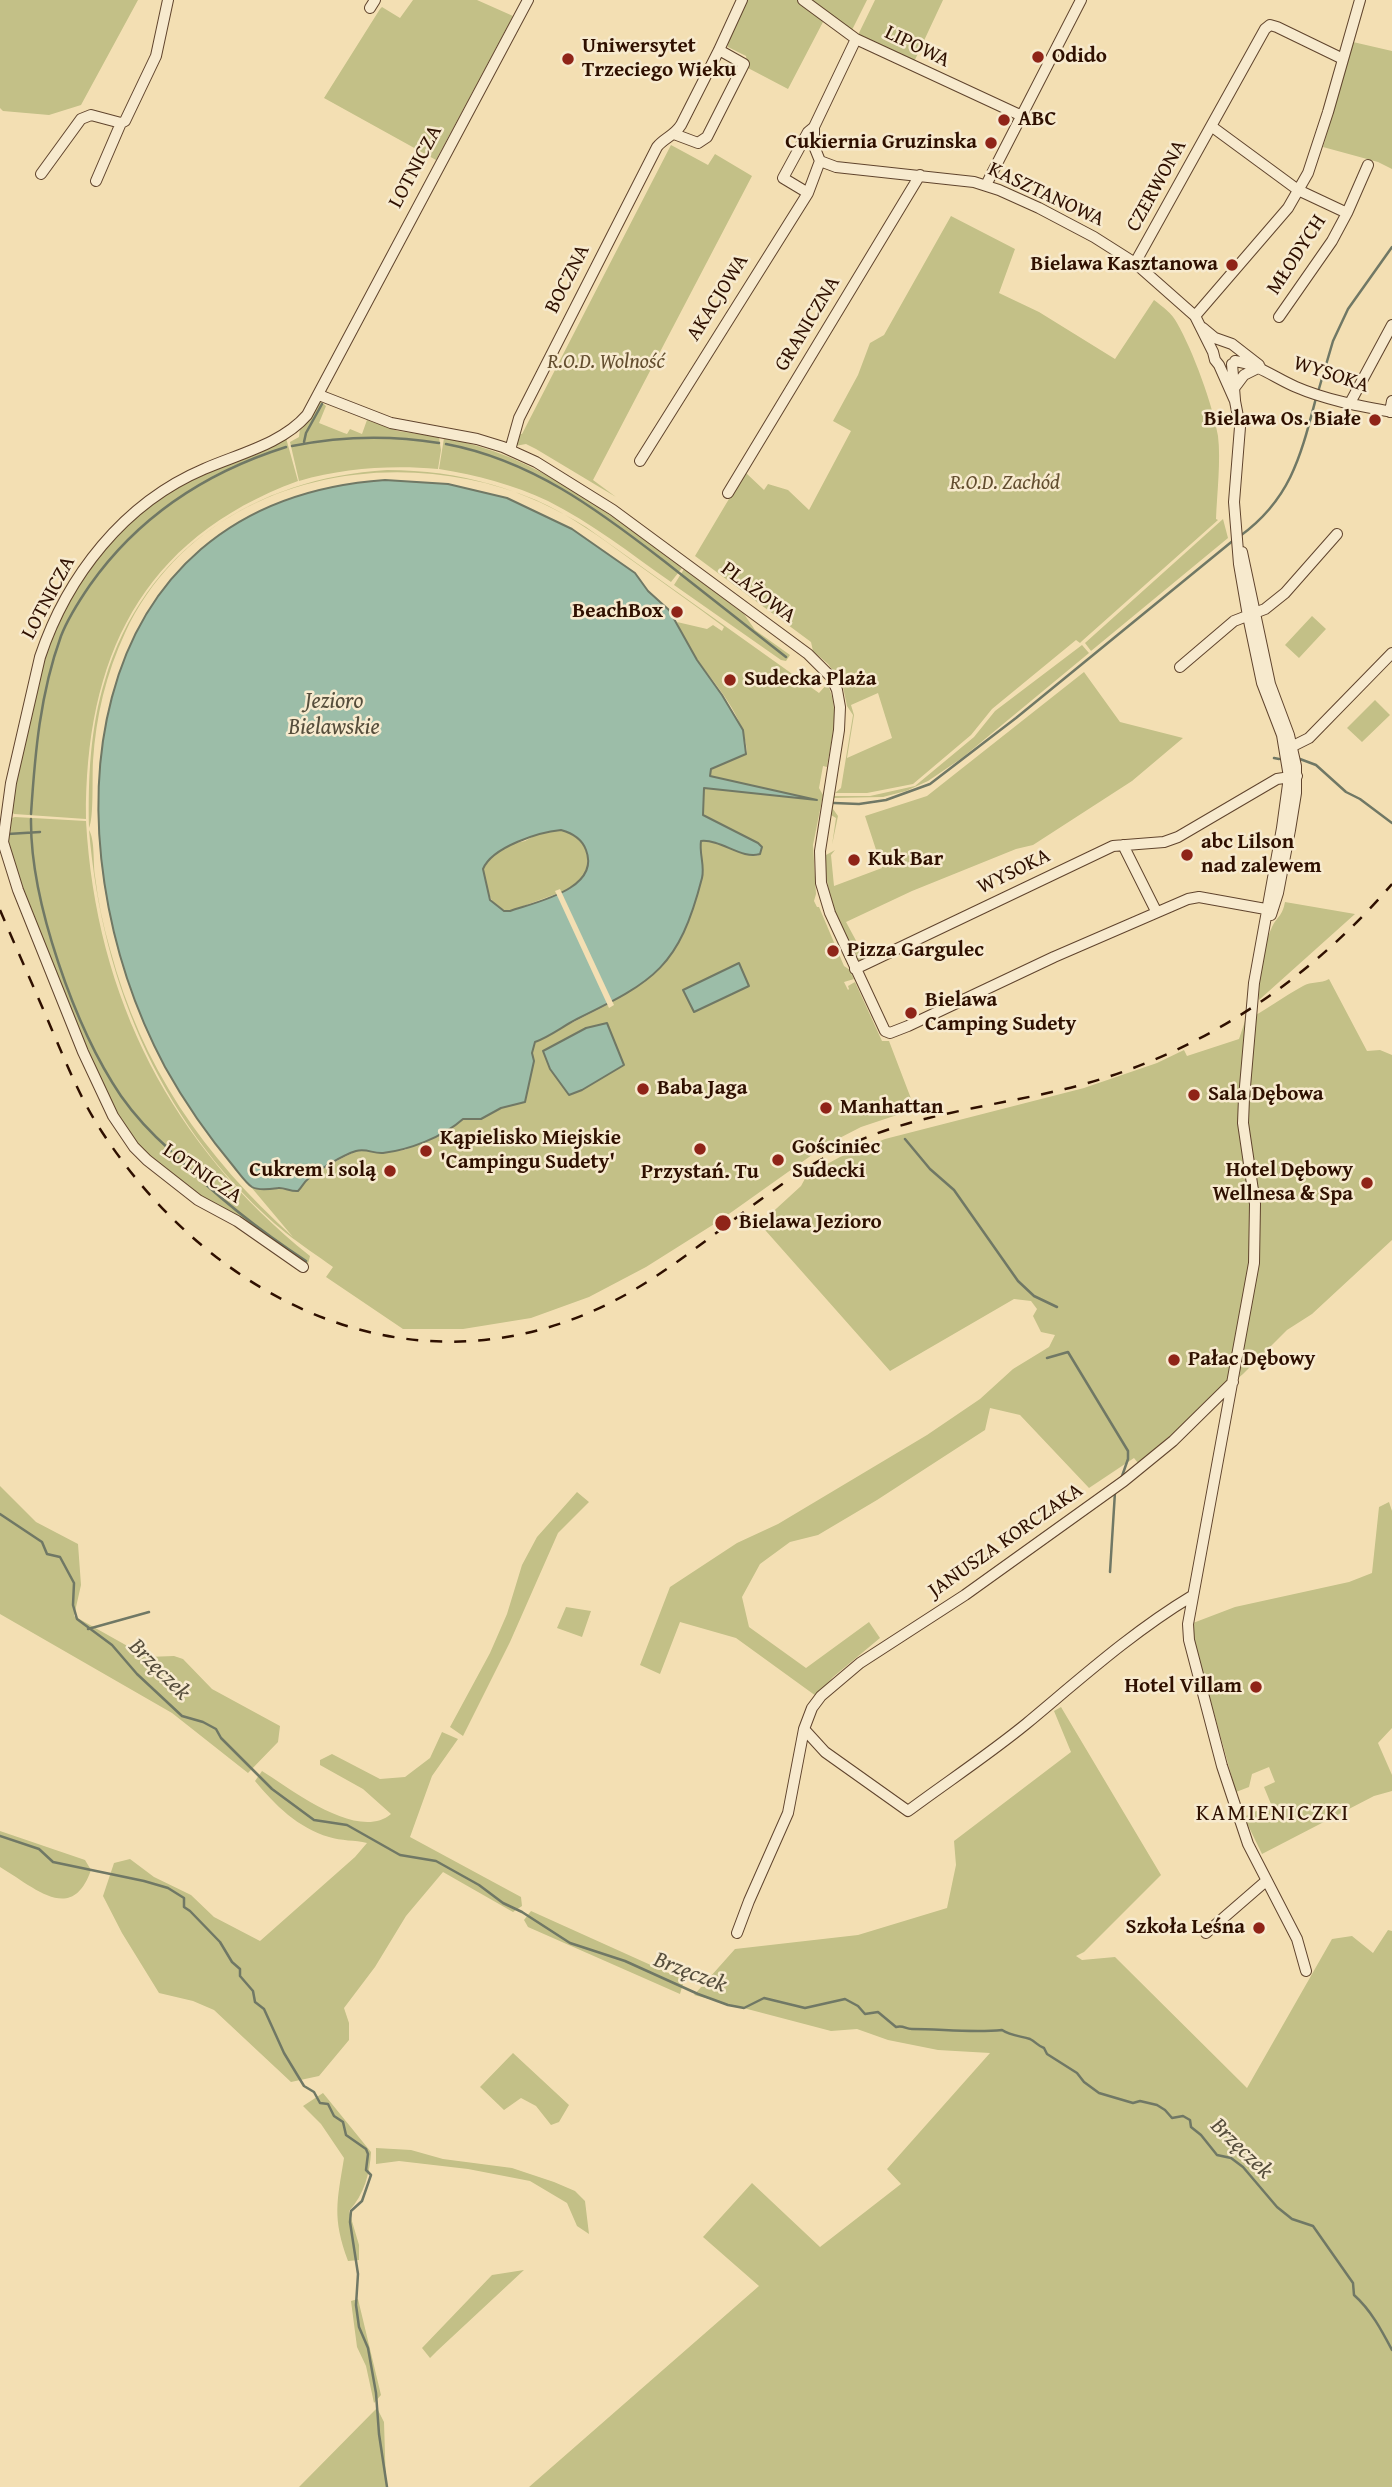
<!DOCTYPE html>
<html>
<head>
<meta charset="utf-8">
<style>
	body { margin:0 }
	canvas { display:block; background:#f3dfb3 }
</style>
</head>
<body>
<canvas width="1392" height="2487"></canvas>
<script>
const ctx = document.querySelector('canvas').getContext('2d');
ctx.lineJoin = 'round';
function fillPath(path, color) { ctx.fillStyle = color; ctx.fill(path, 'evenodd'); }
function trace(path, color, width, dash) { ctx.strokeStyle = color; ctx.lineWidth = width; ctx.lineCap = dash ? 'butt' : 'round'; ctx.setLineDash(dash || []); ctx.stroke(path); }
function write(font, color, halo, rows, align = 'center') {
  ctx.font = font + ' "Gentium Book Plus",serif'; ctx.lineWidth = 5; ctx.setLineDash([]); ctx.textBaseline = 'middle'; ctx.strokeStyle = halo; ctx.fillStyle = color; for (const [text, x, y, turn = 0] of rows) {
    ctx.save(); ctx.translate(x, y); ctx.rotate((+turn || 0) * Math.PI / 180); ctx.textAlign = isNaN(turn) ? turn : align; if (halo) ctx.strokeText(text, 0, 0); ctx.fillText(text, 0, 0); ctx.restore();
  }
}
const green = new Path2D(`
	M 0,0 L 138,0 L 81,105 L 49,115 L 3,111 L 0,108 Z
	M 413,0 L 477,0 L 513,16 L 436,160 L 324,98 L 380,9 L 382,7 L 400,18 Z
	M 746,0 L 799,0 L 823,22 L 788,89 L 748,68 L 746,56 L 728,47 L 727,41 Z
	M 809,0 L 867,0 L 851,32 Z
	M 875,0 L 943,0 L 914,62 L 858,35 Z
	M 1353,42 L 1392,51 L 1392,169 L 1378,162 L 1323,147 Z
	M 671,145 L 708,165 L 715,154 L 752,176 L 593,480 L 616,497 L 536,449 L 526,444 L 515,446 L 518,434 L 522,434 Z
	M 951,216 L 1015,249 L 999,293 L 1039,312 L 1115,359 L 1154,300 C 1163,307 1172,313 1177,323 C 1193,351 1213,405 1218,436 C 1221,460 1217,494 1216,519 L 1218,520 L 1082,641 L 1080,643 L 1076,640 L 992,709 L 971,735 L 913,784 L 867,793 L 835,793 L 841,788 L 853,715 L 847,706 L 843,687 L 844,686 L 828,664 L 813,651 L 811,642 L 695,556 L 745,472 L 764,490 L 768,484 L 788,490 L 809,510 L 851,431 L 833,421 L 858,375 L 870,343 L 884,335 ZM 878,693 L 892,738 L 847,758 L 854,715 L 851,705 Z
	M 320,401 L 326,406 L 319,423 L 344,433 L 347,434 L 350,429 L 362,434 L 367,420 L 398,431 L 439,437 L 441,450 L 438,469 C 391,465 344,468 299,481 L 290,442 L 299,437 L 300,428 Z
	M 286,438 L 298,481 C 140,539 85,659 86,819 L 14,814 L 10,810 L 25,734 L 49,642 L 71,597 L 99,554 L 130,520 L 181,483 Z
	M 444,438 C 536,454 608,513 682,568 L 671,582 C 631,554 592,523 548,501 C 514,485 477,475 439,469 Z
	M 387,470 C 460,470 525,489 586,527 L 819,693 L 827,684 C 841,709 831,740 827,767 L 823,766 L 819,788 L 823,795 L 813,845 L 816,894 L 814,901 L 817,907 L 819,907 L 844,966 L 850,970 L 854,979 L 844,982 L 848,990 L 849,989 L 848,986 L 855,982 L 882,1041 L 889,1041 L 915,1109 L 861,1127 L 826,1145 L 719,1221 L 646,1267 L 589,1297 L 531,1318 L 463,1329 L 403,1329 L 326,1277 L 333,1267 C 317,1255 302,1246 286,1233 C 164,1132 102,986 89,830 C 95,840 93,862 95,876 C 98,901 103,925 110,949 C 142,1068 203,1155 293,1237 L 246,1181 L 276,1188 L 315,1172 L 362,1148 L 385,1152 L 405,1150 L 457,1120 L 531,1053 L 536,1041 L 607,1005 L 556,894 L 510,911 C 488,910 487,886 483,869 L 491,857 L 507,845 L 525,841 L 543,831 L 562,828 L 574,835 L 582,834 L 593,870 L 576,885 L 562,892 L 703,874 L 700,847 L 702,840 C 722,842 738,854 757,856 L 760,854 L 760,844 L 704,815 L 676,810 L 709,776 L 710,767 L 745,755 L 747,752 C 745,717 716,685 695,657 L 691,656 L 677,622 L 707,629 L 713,625 L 722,631 L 724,627 C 693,604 661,581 630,559 C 600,537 570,515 536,500 C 388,438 197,479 125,633 C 106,674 96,716 93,761 C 92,776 94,818 89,828 C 88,779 90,728 105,680 C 144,549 255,478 387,470 Z
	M 1223,519 L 1228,538 L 1091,651 L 1085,643 Z
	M 684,569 L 744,614 L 755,630 L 790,655 L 786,661 L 781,660 L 674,585 Z
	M 1312,616 L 1326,629 L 1299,658 L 1285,645 Z
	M 1082,645 L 1089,653 L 962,758 L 928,781 L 906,791 L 883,797 L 834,798 L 833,809 L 838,816 L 832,845 L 836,818 L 831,815 L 834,796 L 870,796 L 915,786 L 974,737 L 995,711 Z
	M 1084,672 L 1120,722 L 1183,738 L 1132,781 L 1033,845 L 1016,849 L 912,891 L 846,922 L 867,961 L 863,962 L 858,960 C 841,936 822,884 826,855 L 835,850 L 831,855 L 834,886 L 882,868 L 865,816 L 927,796 Z
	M 1375,700 L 1390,715 L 1362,742 L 1347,728 Z
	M 15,817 L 86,821 C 96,999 172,1145 310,1256 L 308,1264 L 191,1192 L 152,1160 L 120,1123 L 87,1056 L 38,934 L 10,856 L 7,838 L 8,819 Z
	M 1285,902 L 1355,914 L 1259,1000 C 1259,976 1262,948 1272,927 C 1278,915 1282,917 1285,902 Z
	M 1329,979 L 1367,1051 L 1380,1050 L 1392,1055 L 1392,1240 L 1312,1314 L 1287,1330 L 1243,1374 L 1138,1463 L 1134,1458 L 1089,1488 L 1020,1415 L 990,1408 L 985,1430 L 877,1500 L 818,1535 L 790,1542 L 760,1564 L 742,1597 L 749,1627 L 806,1668 L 869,1622 L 880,1638 L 833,1677 L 816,1696 L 736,1638 L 680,1622 L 660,1674 L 640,1665 L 670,1587 L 737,1543 L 778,1524 L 927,1435 L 980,1399 L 1013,1369 L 1049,1347 L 1055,1335 L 1041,1332 L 1033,1316 L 1037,1309 L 1031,1301 L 1014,1299 L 890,1371 L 758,1222 L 765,1219 L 801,1186 L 807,1175 L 840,1157 L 885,1139 L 1084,1088 L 1157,1063 L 1184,1050 L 1187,1056 L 1239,1039 L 1245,1021 C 1266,1010 1283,997 1303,986 C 1311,981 1321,984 1329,979 Z
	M 0,1486 L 36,1522 L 78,1544 L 81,1585 L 74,1616 L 147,1657 L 174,1656 L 183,1659 L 212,1689 L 280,1726 L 278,1742 L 248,1773 L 172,1713 L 0,1614 Z
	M 577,1492 L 589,1502 L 558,1533 L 510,1642 L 463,1736 L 450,1727 L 490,1653 L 507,1614 L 522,1565 L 537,1537 Z
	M 1389,1502 L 1392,1511 L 1392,1728 L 1378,1743 L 1392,1775 L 1392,1791 L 1374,1796 L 1262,1854 L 1244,1817 L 1271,1804 L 1264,1787 L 1275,1782 L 1269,1767 L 1252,1774 L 1249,1787 L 1236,1792 L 1195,1645 L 1193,1623 L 1235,1607 L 1349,1582 L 1372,1573 L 1379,1507 Z
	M 566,1607 L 591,1611 L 582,1637 L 557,1628 Z
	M 1061,1707 L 1161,1875 L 1084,1952 L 1076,1956 L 1082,1960 L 1115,1957 L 1247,2088 L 1332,1939 L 1352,1936 L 1373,1953 L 1388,1930 L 1392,1931 L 1392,2487 L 529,2487 L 759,2286 L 703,2237 L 752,2183 L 820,2247 L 901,2184 L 887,2169 L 990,2053 L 938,2050 L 888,2040 L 857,2029 L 831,2031 L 694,1995 L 735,1949 L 858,1935 L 947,1908 L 956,1865 L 954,1841 L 1071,1752 L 1054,1711 Z
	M 442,1732 L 458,1739 L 432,1776 L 410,1837 L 521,1897 L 522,1906 L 513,1912 L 443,1872 L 406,1916 L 375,1967 L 344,2008 L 349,2023 L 349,2040 L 319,2076 L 291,2082 L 214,2010 L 193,2001 L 159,1993 L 122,1933 L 103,1896 L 114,1863 L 130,1859 L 154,1877 L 191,1895 L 214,1917 L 260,1941 L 355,1857 L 367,1843 C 355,1840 341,1841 329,1837 C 298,1828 275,1805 255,1781 L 262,1771 C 291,1789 358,1842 391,1814 L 363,1789 L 320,1765 L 320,1760 L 332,1754 L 380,1779 L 405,1777 L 430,1758 Z
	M 0,1831 L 85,1860 L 91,1870 C 72,1925 34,1887 0,1867 Z
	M 531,1911 L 684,1980 L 680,1994 L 528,1927 L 524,1920 Z
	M 513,2053 L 569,2105 L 559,2122 L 551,2125 L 536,2106 L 521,2098 L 504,2110 L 480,2087 Z
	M 323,2093 L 371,2152 C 370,2173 364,2195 349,2211 L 359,2245 L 359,2260 L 348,2261 C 332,2217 337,2202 344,2158 L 321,2124 L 303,2106 Z
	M 376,2148 L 411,2150 L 443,2159 L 512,2168 L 554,2182 L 575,2191 L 585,2201 L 589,2234 L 577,2226 L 567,2203 L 530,2181 L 468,2169 L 399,2161 L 376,2164 Z
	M 524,2270 L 437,2351 L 430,2358 L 422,2348 L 492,2275 Z
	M 358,2299 L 381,2395 L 374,2403 L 366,2366 L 357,2347 L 351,2301 Z
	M 377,2408 L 384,2422 L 386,2487 L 299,2487 Z`);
const water = new Path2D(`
	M 385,480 L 448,484 L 507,498 L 572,529 L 635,573 L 648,591 L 669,610 L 697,660 L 722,695 L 743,730 L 746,754 L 711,769 L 710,776 L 817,800 L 704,788 L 703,815 L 758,843 L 762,847 L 760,854 C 742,860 721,839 701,841 C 699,853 705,866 702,878 C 679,967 655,981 577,1019 C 563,1026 551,1036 535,1042 L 532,1053 L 534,1061 L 525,1102 L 501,1108 L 481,1119 L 463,1119 C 443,1137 409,1150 383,1153 C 373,1154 367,1148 356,1151 C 343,1155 318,1170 308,1179 C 304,1182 302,1187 298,1191 C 291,1192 284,1187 278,1188 C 271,1189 259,1191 252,1187 C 246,1183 239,1173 234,1167 C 208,1136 185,1103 165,1067 C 45,842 70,502 385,480 ZM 561,830 C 572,833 582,839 586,850 C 601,889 536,902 510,911 L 504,911 L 490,900 L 483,869 C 492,847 539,832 561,830 Z
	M 739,963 L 749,986 L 694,1012 L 683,990 Z
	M 607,1023 L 624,1065 L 582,1090 L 569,1095 L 550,1069 L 543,1051 L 586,1028 Z`);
const pier = new Path2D(`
	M 560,889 L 614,1005 L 609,1008 L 555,891 Z`);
const stream = new Path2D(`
	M 1318,392 L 1333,341 L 1348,309 L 1392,247
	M 304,442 L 306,433 L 322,404
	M 446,444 C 531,460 597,509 664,561 C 705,593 745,625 786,657
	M 292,446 C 341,436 390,435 439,443
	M 1240,536 C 1291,499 1301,455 1316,398
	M 1274,758 L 1279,759
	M 1300,759 L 1316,765 L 1346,792 L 1360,799 L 1392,823
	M 834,803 L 859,804 L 886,800 L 930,784 L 1016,718 L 1235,539
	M 31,814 C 35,753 40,694 61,636 C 68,618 79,601 90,585 C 138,517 207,472 286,447
	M 31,819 C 30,901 75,1028 121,1096 C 135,1116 153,1135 171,1151
	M 8,834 L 40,832
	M 905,1139 L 930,1169 L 954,1190 L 1018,1281 L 1034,1296 L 1057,1307
	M 178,1158 C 217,1197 260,1231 306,1261
	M 1047,1358 L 1068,1352 L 1128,1451 L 1128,1459 L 1121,1479
	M 0,1514 L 42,1542 L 47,1554 L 60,1557 L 74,1583 L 73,1605 L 77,1619 L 112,1645 L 137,1674 L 182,1716 L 203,1722 L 216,1729 L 221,1738 L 272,1789 L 314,1820 L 347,1825 L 400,1855 L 436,1861 L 479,1885 L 503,1903 L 522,1912 L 570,1943 L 625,1961 L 698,1994 L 728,2005 L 744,2008 L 764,1998 L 805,2008 L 845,1999 L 858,2006 L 865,2014 L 878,2012 L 896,2027 C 904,2025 905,2029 912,2029 C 941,2029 972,2033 1002,2030 C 1011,2036 1021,2036 1030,2039 C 1036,2042 1038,2046 1044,2048 L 1047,2054 L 1077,2073 L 1084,2082 L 1099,2093 L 1133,2103 L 1140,2101 L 1157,2105 L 1165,2110 L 1172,2118 L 1183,2116 L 1190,2120 L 1191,2127 L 1201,2135 L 1217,2155 L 1231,2158 L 1243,2167 L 1277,2207 L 1292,2219 L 1313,2226 L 1353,2283 L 1354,2295 C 1371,2310 1382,2331 1392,2350
	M 1110,1572 L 1115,1492
	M 88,1629 L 149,1612
	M 0,1836 L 39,1849 L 53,1862 L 144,1881 L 168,1888 L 184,1898 L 184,1907 L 190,1911 L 220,1942 L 232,1962 L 240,1969 L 240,1976 L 253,1991 L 255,2002 L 264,2009 L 284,2053 L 304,2086 L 314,2092 L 320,2103 L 328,2104 L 334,2116 L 343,2122 L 346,2135 L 366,2149 L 368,2154 L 366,2170 L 371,2175 L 362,2201 L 351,2211 L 350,2222 L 358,2274 L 356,2305 L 359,2327 L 368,2348 L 376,2393 L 379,2434 L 387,2487`);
const street = new Path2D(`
	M 803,0 L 856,39 L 1022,116
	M 370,8 L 375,0
	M 856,39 L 814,127 L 814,146 L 820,161 L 836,167 L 974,182 L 999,190 L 1039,208 L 1094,237 L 1135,263 L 1195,316 L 1213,352 L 1215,360 L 1219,365 L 1235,401 L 1240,427 L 1234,502 L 1239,564 L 1248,616 L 1262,683 L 1282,735 L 1289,777 L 1282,828 L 1254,983 L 1244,1098 L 1243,1123 L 1255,1204 L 1254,1263 L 1188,1624 L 1189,1640 L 1222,1766 L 1248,1844 L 1297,1939 L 1306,1971
	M 1211,126 L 1298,190 L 1347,213 L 1368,165
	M 674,134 L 698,143 L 707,137 L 744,64 L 719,50
	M 41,174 L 81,119 L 91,115 L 121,123
	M 96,181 L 121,123 L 125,121 L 156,56 L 168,0
	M 986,185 L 1081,0
	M 808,193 L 783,178 L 808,132 L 814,127
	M 1135,263 L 1265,29 L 1270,25 L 1277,27 L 1343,59
	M 1195,316 L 1288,208 L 1308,173 L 1328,112 L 1360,0
	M 1279,317 L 1332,241 L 1347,213
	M 1203,328 L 1215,338 L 1232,344 L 1259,365
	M 1235,361 C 1258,364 1275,378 1296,387 C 1326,400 1360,406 1392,412
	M 1232,364 L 1235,400
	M 1235,387 L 1244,375 L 1260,367
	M 319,395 L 391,423 L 477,439 L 503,447 L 536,462 L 613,510 L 808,654 L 831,677 L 837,690 L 840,707 L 839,730 L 820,851 L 821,883 L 830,913 L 885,1031 L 890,1033 L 908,1026 L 1054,957 L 1188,899 L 1199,897 L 1271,910
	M 1350,403 L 1392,325
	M 1390,412 L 1392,401
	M 510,450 L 519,418 L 657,147 C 664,138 674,136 681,125 L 719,50 L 742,0
	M 640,461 L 808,193 L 820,161
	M 728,493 L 920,175
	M 1242,552 L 1270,684 L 1289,735 L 1296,766 L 1296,793 L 1290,830 L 1278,893 L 1271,915
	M 1180,667 L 1234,621 L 1265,609 L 1285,593 L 1337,534
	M 1287,749 L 1309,738 L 1392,653
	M 1123,845 L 1156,911
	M 855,969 L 1113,846 L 1164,842 L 1178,837 L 1277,779 L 1297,776
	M 303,1267 L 237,1221 L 198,1200 L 147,1160 L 134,1147 L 113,1116 L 83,1052 L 18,890 L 3,842 L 11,783 L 40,657 C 67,576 124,503 204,469 C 238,454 282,444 307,415 L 528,0
	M 804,1729 L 825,1752 L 908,1811 C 947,1782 988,1755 1026,1724 C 1079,1680 1132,1632 1192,1596
	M 737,1933 L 749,1901 L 788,1813 L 804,1729 L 812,1708 L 821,1696 L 860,1663 L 965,1595 L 1124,1481 L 1173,1441 L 1233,1382
	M 1206,1933 L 1266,1881`);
const rail = new Path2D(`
	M 0,910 C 17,950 35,990 52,1030 C 67,1065 81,1100 102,1132 C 213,1302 411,1399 606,1305 C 700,1259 772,1174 870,1136 C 929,1113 1003,1104 1065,1089 C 1194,1058 1306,984 1392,884`);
const markers = [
	[1038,57,7,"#8f2418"],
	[568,59,7,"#8f2418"],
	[1004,120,7,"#8f2418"],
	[991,143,7,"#8f2418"],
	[1232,265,7,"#8f2418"],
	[1375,420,7,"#8f2418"],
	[677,612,7,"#8f2418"],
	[730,680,7,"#8f2418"],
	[1187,855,7,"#8f2418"],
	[854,860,7,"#8f2418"],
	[833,951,7,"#8f2418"],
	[911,1013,7,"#8f2418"],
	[643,1089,7,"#8f2418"],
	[1194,1095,7,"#8f2418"],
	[826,1108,7,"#8f2418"],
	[700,1149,7,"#8f2418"],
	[426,1151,7,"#8f2418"],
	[778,1160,7,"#8f2418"],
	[390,1171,7,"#8f2418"],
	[1367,1183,7,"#8f2418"],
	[723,1223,9,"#8f2418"],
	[1174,1360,7,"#8f2418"],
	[1256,1687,7,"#8f2418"],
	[1259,1928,7,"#8f2418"]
];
const poiNames = [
	["Uniwersytet",582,47],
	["Trzeciego Wieku",582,71],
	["Odido",1052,57],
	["ABC",1018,120],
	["Cukiernia Gruzinska",977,143,"right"],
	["Bielawa Kasztanowa",1218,265,"right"],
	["Bielawa Os. Białe",1361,420,"right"],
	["BeachBox",663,612,"right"],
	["Sudecka Plaża",744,680],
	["abc Lilson",1201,843],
	["nad zalewem",1201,867],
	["Kuk Bar",868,860],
	["Pizza Gargulec",847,951],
	["Bielawa",925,1001],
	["Camping Sudety",925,1025],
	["Baba Jaga",657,1089],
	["Sala Dębowa",1208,1095],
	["Manhattan",840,1108],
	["Kąpielisko Miejskie",440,1139],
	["'Campingu Sudety'",440,1163],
	["Gościniec",792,1148],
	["Sudecki",792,1172],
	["Cukrem i solą",376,1171,"right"],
	["Hotel Dębowy",1353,1171,"right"],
	["Wellnesa & Spa",1353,1195,"right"],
	["Przystań. Tu",700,1173,"center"],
	["Bielawa Jezioro",739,1223],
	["Pałac Dębowy",1188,1360],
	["Hotel Villam",1242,1687,"right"],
	["Szkoła Leśna",1245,1928,"right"]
];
const streetNames = [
	["LIPOWA",917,47,26],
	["LOTNICZA",416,167,-62],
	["CZERWONA",1157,186,-61],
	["KASZTANOWA",1046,195,25],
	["MŁODYCH",1297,255,-57],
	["BOCZNA",568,279,-63],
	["AKACJOWA",718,298,-58],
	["GRANICZNA",808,324,-59],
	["WYSOKA",1331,375,18],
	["PLAŻOWA",758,593,37],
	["LOTNICZA",49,598,-62],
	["WYSOKA",1014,872,-26],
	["LOTNICZA",202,1174,34],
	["JANUSZA KORCZAKA",1006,1541,-35]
];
const parkNames = [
	["R.O.D. Wolność",606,363],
	["R.O.D. Zachód",1005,484]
];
const waterNames = [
	["Jezioro",334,702],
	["Bielawskie",334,728],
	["Brzęczek",159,1670,45],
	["Brzęczek",690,1973,21],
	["Brzęczek",1241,2149,44]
];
const neighbourhoodNames = [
	["KAMIENICZKI",1273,1814]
];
fillPath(green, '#c3c087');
fillPath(water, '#9cbda8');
trace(water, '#707865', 2);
fillPath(pier, '#f3dfb3');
trace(stream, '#707865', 2.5);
trace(street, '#60442d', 12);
trace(street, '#f7eace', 10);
trace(rail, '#2f1000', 2.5, [12, 12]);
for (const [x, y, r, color] of markers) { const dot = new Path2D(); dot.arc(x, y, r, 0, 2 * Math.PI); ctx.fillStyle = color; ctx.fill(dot); trace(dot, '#f7eace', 2.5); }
write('bold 21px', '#2f1000', '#f7eace', poiNames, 'left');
write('21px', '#2f1000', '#f7eace', streetNames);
write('italic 21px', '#634e2f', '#f7eace', parkNames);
write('italic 23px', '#554d3b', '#f7eace', waterNames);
ctx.letterSpacing = '2px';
write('23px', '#2f1000', '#f7eace', neighbourhoodNames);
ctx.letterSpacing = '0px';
</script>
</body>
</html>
